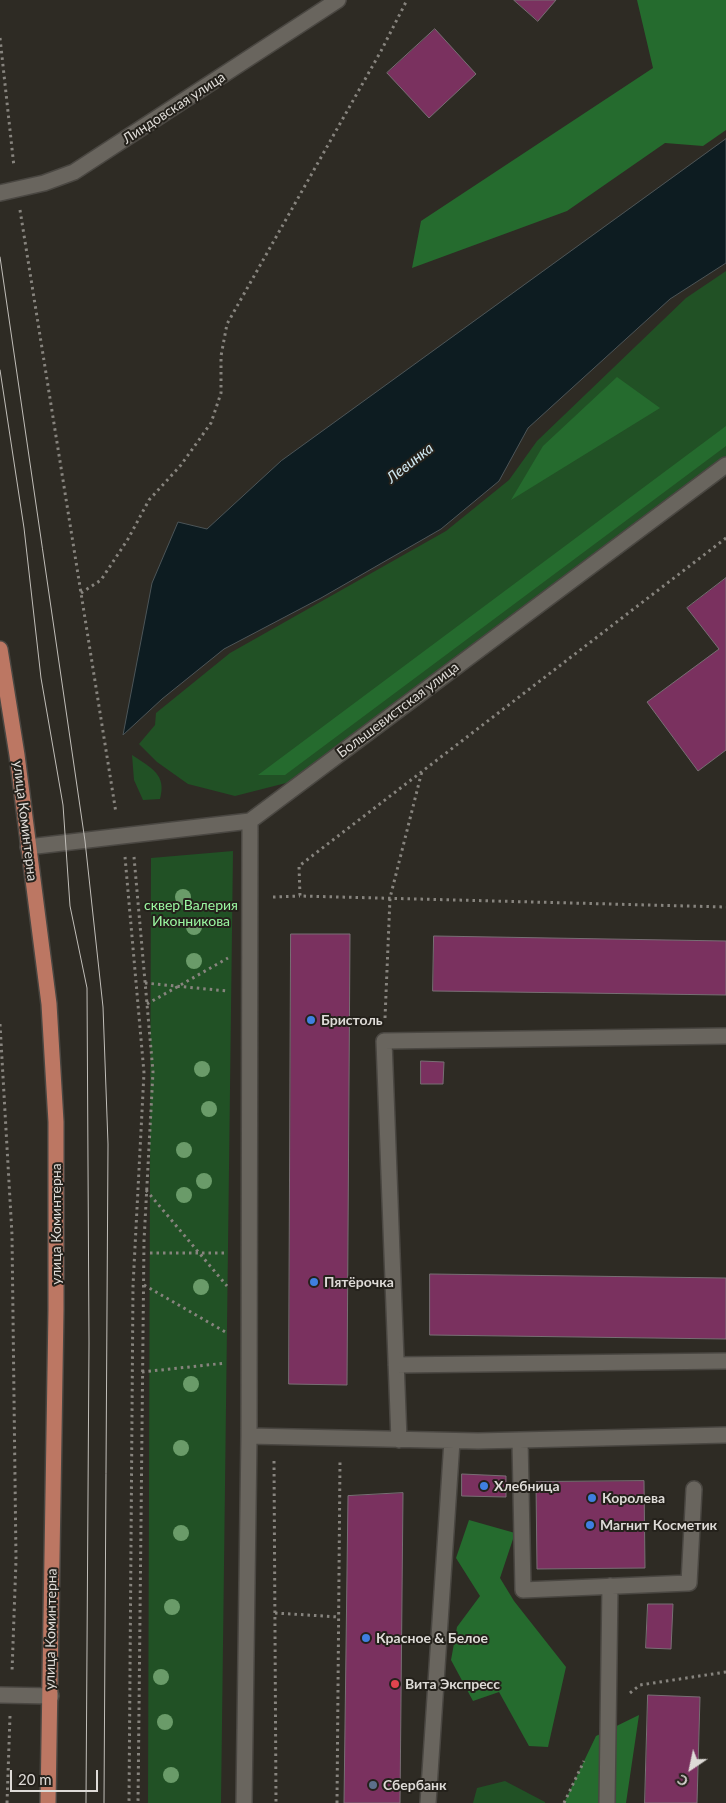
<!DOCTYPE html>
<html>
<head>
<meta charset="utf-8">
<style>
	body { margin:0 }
	#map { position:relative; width:726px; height:1803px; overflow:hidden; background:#2e2b24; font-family:Lato,sans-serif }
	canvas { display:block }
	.north { position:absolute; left:666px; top:1743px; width:50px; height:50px; -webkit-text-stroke:4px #24211b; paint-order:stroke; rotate:214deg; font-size:14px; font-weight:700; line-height:20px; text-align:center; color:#dedbd7 }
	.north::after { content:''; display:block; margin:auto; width:18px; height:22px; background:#dedbd7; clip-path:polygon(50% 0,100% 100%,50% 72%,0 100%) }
	.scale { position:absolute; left:10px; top:1770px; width:88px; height:22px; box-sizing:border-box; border:2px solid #dedbd7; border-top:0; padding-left:6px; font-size:15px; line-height:18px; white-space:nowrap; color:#dedbd7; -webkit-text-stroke:4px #24211b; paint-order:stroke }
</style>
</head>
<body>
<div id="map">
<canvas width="726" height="1803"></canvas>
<div class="north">С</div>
<div class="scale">20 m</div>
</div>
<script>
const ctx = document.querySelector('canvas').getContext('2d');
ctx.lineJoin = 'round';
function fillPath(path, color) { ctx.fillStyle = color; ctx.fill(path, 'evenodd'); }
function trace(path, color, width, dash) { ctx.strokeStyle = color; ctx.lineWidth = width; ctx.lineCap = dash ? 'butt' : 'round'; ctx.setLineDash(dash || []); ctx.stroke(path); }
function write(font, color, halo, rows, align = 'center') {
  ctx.font = font + ' Lato,sans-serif'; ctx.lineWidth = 4; ctx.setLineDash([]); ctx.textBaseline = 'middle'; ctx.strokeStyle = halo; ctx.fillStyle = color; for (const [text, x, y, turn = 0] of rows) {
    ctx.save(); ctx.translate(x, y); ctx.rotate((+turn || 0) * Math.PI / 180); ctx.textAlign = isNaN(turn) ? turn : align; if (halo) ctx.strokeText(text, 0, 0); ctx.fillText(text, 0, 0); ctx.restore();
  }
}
const green = new Path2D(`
	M 726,271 L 726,456 L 290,782 L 235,796 L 188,784 L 157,762 L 139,744 L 155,725 L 156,713 L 230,653 L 446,531 L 509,480 L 537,441 L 686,298 Z
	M 132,755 C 151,768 167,774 160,799 L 143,800 L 134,780 Z
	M 233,851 L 221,1803 L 148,1803 L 151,858 Z
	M 505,1781 L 545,1802 L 545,1803 L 473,1803 L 477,1788 Z`);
const forest = new Path2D(`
	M 637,0 L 726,0 L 726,130 L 703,146 L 665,143 L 567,211 L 412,268 L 421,221 L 653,68 Z
	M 617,377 L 660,408 L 511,500 L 543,446 Z
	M 726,426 L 726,446 L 285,775 L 258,775 Z
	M 469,1520 L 515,1533 L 500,1578 L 514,1601 L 566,1667 L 548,1747 L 529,1746 L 499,1692 L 473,1701 L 451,1660 L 457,1627 L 480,1596 L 456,1558 Z
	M 639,1715 L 626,1803 L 564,1803 L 596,1736 Z`);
const water = new Path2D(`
	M 726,139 L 726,263 L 670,299 L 528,428 L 499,481 L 441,529 L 321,598 L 224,649 L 162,699 L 123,735 L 152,583 L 178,522 L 207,529 L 281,461 Z`);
const building = new Path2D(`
	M 514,0 L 556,0 L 538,21 Z
	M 435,29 L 476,74 L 429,118 L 387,73 Z
	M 726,578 L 726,750 L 698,771 L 647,702 L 719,649 L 687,608 Z
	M 291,934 L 350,934 L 347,1385 L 289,1384 Z
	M 434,936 L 726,941 L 726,995 L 433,991 Z
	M 421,1061 L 444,1062 L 443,1084 L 421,1084 Z
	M 430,1274 L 726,1278 L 726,1339 L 430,1335 Z
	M 462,1474 L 506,1476 L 506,1497 L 462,1496 Z
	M 644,1481 L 645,1568 L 537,1569 L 536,1482 Z
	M 403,1493 L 400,1803 L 344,1803 L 348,1496 Z
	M 648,1604 L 673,1604 L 671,1649 L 646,1648 Z
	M 648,1695 L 700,1697 L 697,1803 L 645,1803 Z`);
const path = new Path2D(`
	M 0,38 L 14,167
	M 20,210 L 116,813
	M 726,538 L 299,866 L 300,896 L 726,907
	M 81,593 L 101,580 L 128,539 L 149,500 L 181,465 L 211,423 L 221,393 L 221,356 L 227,324 L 381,51 L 407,0
	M 125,857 L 144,1073 L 133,1286 L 129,1803
	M 134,857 L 153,1072 L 144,1241 L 138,1803
	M 273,897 L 300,896
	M 145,983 L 227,991
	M 147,1004 L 228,958
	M 385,1018 L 390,898 L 422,771
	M 0,1024 L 12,1235 L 16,1560 L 12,1672
	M 146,1190 L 227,1286
	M 150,1253 L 226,1253
	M 144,1285 L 227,1333
	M 142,1372 L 226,1363
	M 274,1461 L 276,1803
	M 275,1613 L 339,1617
	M 630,1693 L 640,1685 L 726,1672
	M 7,1803 L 10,1716
	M 337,1803 L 340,1461
	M 564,1803 L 584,1761`);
const minor = new Path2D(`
	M 0,193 L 44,183 L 74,172 L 338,0
	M 28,847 L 250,821 L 726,465
	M 396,1365 L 726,1361
	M 249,1436 L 478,1441 L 726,1435
	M 399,1440 L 384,1041 L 726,1036
	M 520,1440 L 523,1590 L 689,1583 L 694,1489
	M 0,1695 L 51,1696
	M 244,1803 L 249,1436 L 250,821
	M 428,1803 L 452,1441
	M 607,1803 L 610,1586`);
const major = new Path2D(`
	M 0,649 L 17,755 L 49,1004 L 56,1122 L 56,1310 L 48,1803`);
const tram = new Path2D(`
	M 0,257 L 85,841 L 103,1007 L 108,1144 L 104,1803
	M 0,370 L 24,528 L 41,678 L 63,805 L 70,906 L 87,988 L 89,1343 L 86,1803`);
const trees = [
	[183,897],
	[194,927],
	[194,961],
	[202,1069],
	[209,1109],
	[184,1150],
	[204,1181],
	[184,1195],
	[201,1287],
	[191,1384],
	[181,1448],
	[181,1533],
	[172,1607],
	[161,1677],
	[165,1722],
	[171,1775]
];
const markers = [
	[311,1020,5,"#3f7fe0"],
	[314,1282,5,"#3f7fe0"],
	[484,1486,5,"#3f7fe0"],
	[592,1498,5,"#3f7fe0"],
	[590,1525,5,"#3f7fe0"],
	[366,1638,5,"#3f7fe0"],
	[395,1684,5,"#e0444e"],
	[373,1785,5,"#5c6f8a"]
];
const streetNames = [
	["Линдовская улица",174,108,-33],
	["Большевистская улица",398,710,-37],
	["улица Коминтерна",25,821,83],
	["улица Коминтерна",56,1224,-90],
	["улица Коминтерна",51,1629,-89]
];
const parkNames = [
	["сквер Валерия",191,905],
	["Иконникова",191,921]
];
const poiNames = [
	["Бристоль",321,1020],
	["Пятёрочка",324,1282],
	["Хлебница",494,1486],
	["Королева",602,1498],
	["Магнит Косметик",600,1525],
	["Красное & Белое",376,1638],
	["Вита Экспресс",405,1684],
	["Сбербанк",383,1785]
];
const waterNames = [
	["Левинка",410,463,-38]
];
fillPath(green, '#215125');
fillPath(forest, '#256b2e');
fillPath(water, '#0d1c21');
trace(water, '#4c5558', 1);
fillPath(building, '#7a315f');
trace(building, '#786f74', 1);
trace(minor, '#4a4742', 18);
trace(major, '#4a4742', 18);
trace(path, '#87847e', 3, [2.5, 4]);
trace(minor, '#69655e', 15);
trace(major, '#bc7763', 15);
trace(tram, '#c1beb9', 1);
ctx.fillStyle = '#6a9b69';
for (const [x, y] of trees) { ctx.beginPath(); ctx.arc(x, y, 8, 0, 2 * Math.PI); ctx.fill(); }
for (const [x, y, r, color] of markers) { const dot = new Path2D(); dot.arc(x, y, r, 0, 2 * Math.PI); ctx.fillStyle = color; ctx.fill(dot); trace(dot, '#24211b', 2); }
write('14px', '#dedbd7', '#24211b', streetNames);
write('14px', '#9bf7a1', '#24211b', parkNames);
write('bold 14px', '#dedbd7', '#24211b', poiNames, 'left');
write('italic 15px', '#d0e9f2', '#24211b', waterNames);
</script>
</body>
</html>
